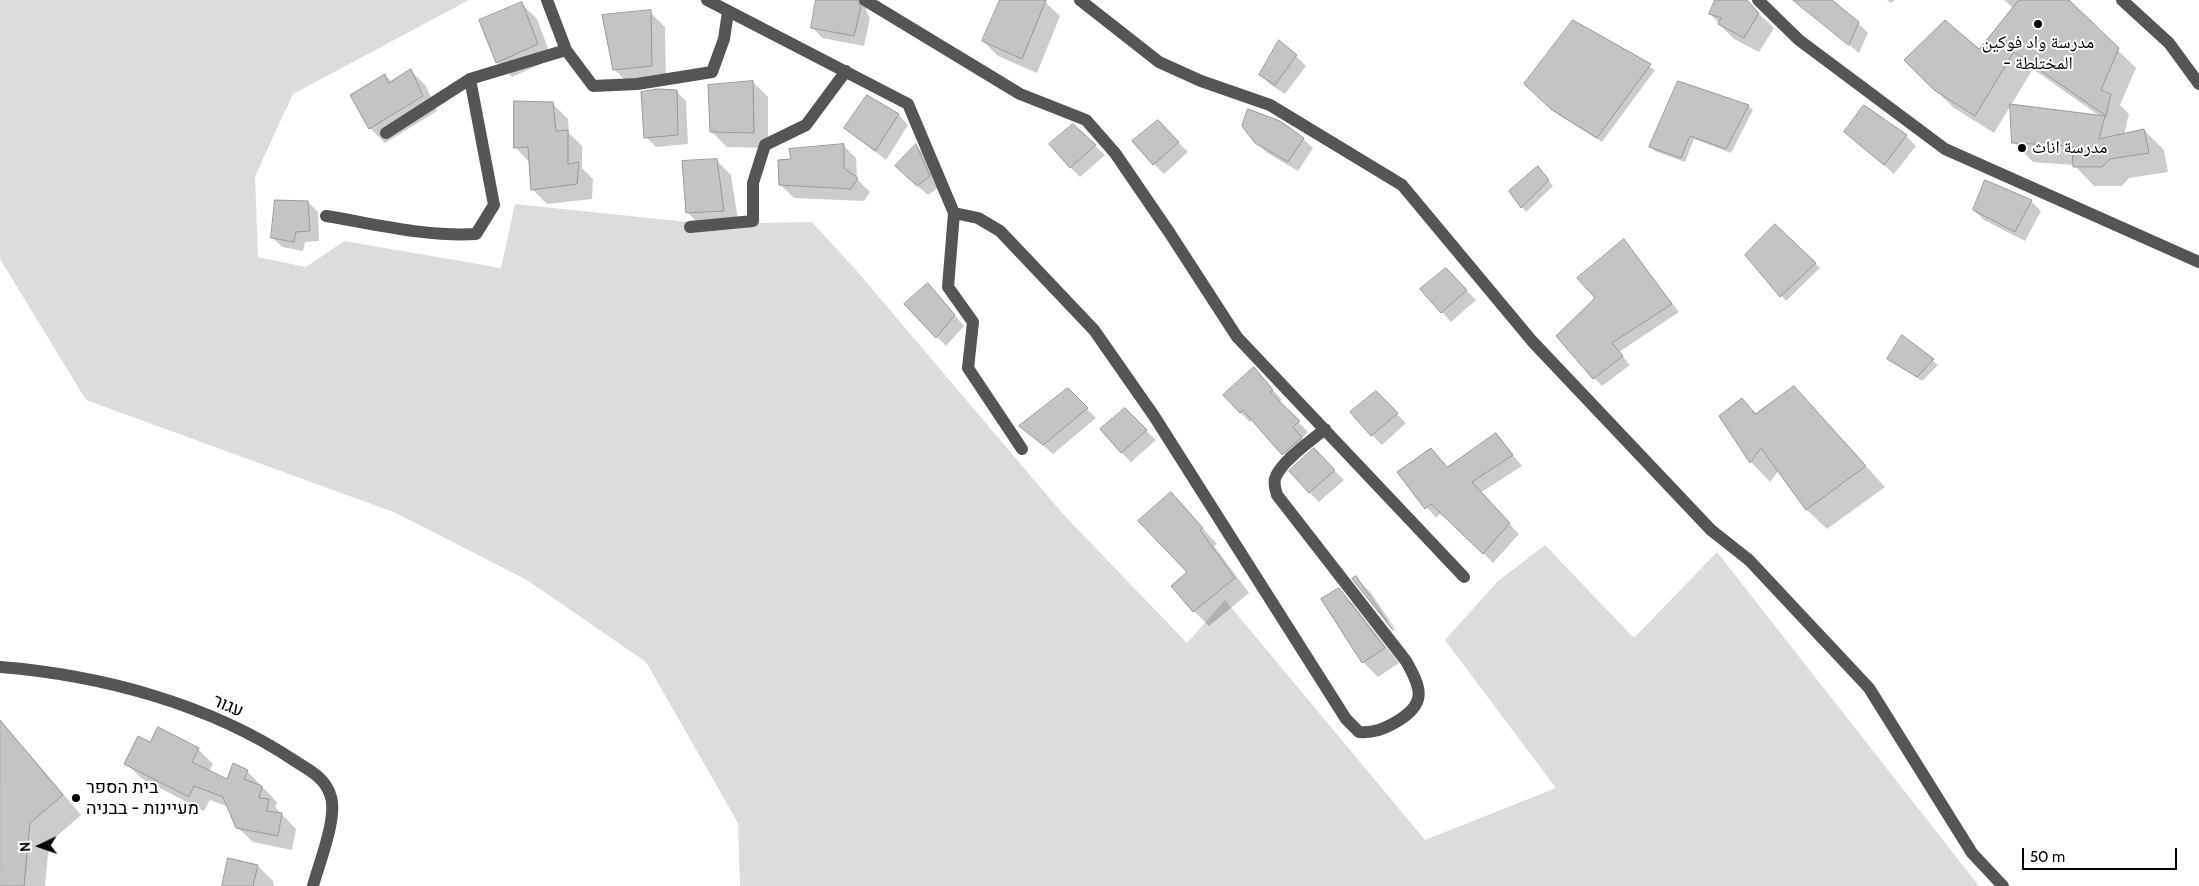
<!DOCTYPE html>
<html>
<head>
<meta charset="utf-8">
<style>
	body { margin:0 }
	#map { position:relative; width:2199px; height:886px; overflow:hidden; background:#fff; font-family:Cabin,sans-serif }
	canvas { display:block }
	.north { position:absolute; left:15px; top:821px; width:50px; height:50px; -webkit-text-stroke:4px #fff; paint-order:stroke; rotate:267deg; font-size:14px; font-weight:700; line-height:20px; text-align:center; color:#000 }
	.north::after { content:''; display:block; margin:auto; width:18px; height:22px; background:#000; clip-path:polygon(50% 0,100% 100%,50% 72%,0 100%) }
	.scale { position:absolute; left:2022px; top:848px; width:155px; height:22px; box-sizing:border-box; border:2px solid #000; border-top:0; padding-left:6px; font-size:15px; line-height:18px; white-space:nowrap; color:#000; -webkit-text-stroke:4px #fff; paint-order:stroke }
</style>
</head>
<body>
<div id="map">
<canvas width="2199" height="886"></canvas>
<div class="north">N</div>
<div class="scale">50 m</div>
</div>
<script>
const ctx = document.querySelector('canvas').getContext('2d');
ctx.lineJoin = 'round';
function fillPath(path, color) { ctx.fillStyle = color; ctx.fill(path, 'evenodd'); }
function trace(path, color, width, dash) { ctx.strokeStyle = color; ctx.lineWidth = width; ctx.lineCap = dash ? 'butt' : 'round'; ctx.setLineDash(dash || []); ctx.stroke(path); }
function write(font, color, halo, rows, align = 'center') {
  ctx.font = font + ' Cabin,"Noto Naskh Arabic",Heebo,sans-serif'; ctx.lineWidth = 4; ctx.setLineDash([]); ctx.textBaseline = 'middle'; ctx.strokeStyle = halo; ctx.fillStyle = color; for (const [text, x, y, turn = 0] of rows) {
    ctx.save(); ctx.translate(x, y); ctx.rotate((+turn || 0) * Math.PI / 180); ctx.textAlign = isNaN(turn) ? turn : align; if (halo) ctx.strokeText(text, 0, 0); ctx.fillText(text, 0, 0); ctx.restore();
  }
}
const green = new Path2D(`
	M 0,0 L 469,0 L 293,94 L 255,176 L 258,257 L 306,267 L 344,241 L 501,268 L 515,204 L 707,224 L 812,222 L 856,270 L 1063,514 L 1187,643 L 1225,600 L 1425,840 L 1556,788 L 1445,640 L 1498,581 L 1545,545 L 1634,638 L 1717,552 L 1979,886 L 740,886 L 738,823 L 646,662 L 527,580 L 396,513 L 86,400 L 0,259 Z`);
const shadow = new Path2D(`
	M 817,0 L 860,0 L 867,7 L 866,11 L 870,18 L 864,46 L 822,38 L 813,28 Z
	M 1002,0 L 1043,0 L 1060,16 L 1037,73 L 998,56 L 983,41 Z
	M 1717,0 L 1744,0 L 1774,28 L 1759,52 L 1734,39 L 1710,14 Z
	M 1795,0 L 1830,0 L 1858,23 L 1868,33 L 1859,53 Z
	M 1887,0 L 1895,0 L 1891,3 Z
	M 2004,0 L 2067,0 L 2136,68 L 2120,105 L 2129,114 L 2124,135 L 2144,130 L 2164,150 L 2168,172 L 2129,178 L 2122,186 L 2094,186 L 2074,165 L 2033,162 L 2014,143 L 2101,117 L 2033,69 L 1994,133 L 1954,108 L 1924,79 L 1979,51 L 2014,9 Z
	M 522,4 L 537,19 L 552,59 L 512,77 L 497,62 Z
	M 650,12 L 665,27 L 666,80 L 629,84 L 614,69 Z
	M 1573,21 L 1655,70 L 1602,142 L 1559,115 L 1526,84 Z
	M 1296,56 L 1306,66 L 1285,94 L 1271,85 L 1261,75 Z
	M 411,71 L 426,86 L 437,111 L 385,143 L 370,128 L 385,75 L 392,82 Z
	M 753,82 L 768,97 L 768,148 L 727,147 L 712,132 Z
	M 676,91 L 686,101 L 688,144 L 656,147 L 646,137 Z
	M 868,96 L 899,115 L 908,125 L 886,160 L 845,128 Z
	M 553,104 L 568,119 L 569,133 L 582,146 L 582,168 L 593,179 L 592,199 L 547,204 L 532,189 L 530,163 L 515,147 Z
	M 1748,106 L 1753,110 L 1731,153 L 1694,139 L 1685,162 L 1655,151 L 1650,147 Z
	M 1158,122 L 1188,152 L 1164,174 L 1154,164 Z
	M 1846,132 L 1906,136 L 1916,146 L 1894,174 Z
	M 1303,139 L 1313,148 L 1298,171 L 1266,152 L 1256,142 Z
	M 843,145 L 856,158 L 857,179 L 870,192 L 864,201 L 794,198 L 781,185 L 793,160 Z
	M 916,146 L 926,156 L 939,187 L 928,195 L 906,176 Z
	M 1095,146 L 1105,155 L 1080,177 L 1070,167 Z
	M 716,160 L 731,175 L 739,226 L 703,228 L 688,213 Z
	M 1542,173 L 1553,186 L 1526,212 L 1510,192 Z
	M 2031,201 L 2041,211 L 2025,241 L 1984,220 L 1974,210 Z
	M 308,202 L 318,212 L 319,241 L 305,242 L 303,251 L 282,247 L 272,237 Z
	M 1775,226 L 1820,268 L 1786,301 L 1747,255 Z
	M 1624,241 L 1679,312 L 1619,352 L 1630,365 L 1602,386 L 1594,378 L 1596,298 Z
	M 1446,270 L 1476,300 L 1451,322 L 1442,312 Z
	M 928,285 L 964,326 L 946,346 L 937,337 Z
	M 1902,337 L 1938,365 L 1922,381 L 1889,359 Z
	M 1254,369 L 1282,400 L 1279,402 L 1308,432 L 1302,438 L 1311,447 L 1293,464 L 1253,420 L 1250,422 L 1240,412 Z
	M 1794,387 L 1885,487 L 1827,529 L 1807,510 L 1779,470 L 1770,482 L 1751,462 L 1721,416 L 1742,400 L 1757,414 Z
	M 1068,390 L 1096,418 L 1053,454 L 1021,426 Z
	M 1376,393 L 1406,423 L 1382,445 L 1372,435 Z
	M 1125,410 L 1156,440 L 1131,462 L 1121,452 Z
	M 1496,435 L 1522,466 L 1480,493 L 1519,534 L 1493,563 L 1442,512 L 1436,518 L 1398,473 L 1431,449 L 1448,468 Z
	M 1314,450 L 1344,480 L 1319,502 L 1309,492 Z
	M 1171,493 L 1217,544 L 1214,546 L 1249,593 L 1209,626 L 1194,611 L 1189,572 Z
	M 1356,578 L 1371,593 L 1400,636 L 1354,579 Z
	M 1338,589 L 1353,604 L 1399,663 L 1378,677 L 1363,662 Z
	M 7,730 L 26,750 L 81,815 L 49,843 L 45,886 L 0,886 L 0,736 Z
	M 151,744 L 198,749 L 213,764 L 209,772 L 228,781 L 247,771 L 277,802 L 275,807 L 296,829 L 292,850 L 253,842 L 237,827 L 229,807 L 210,800 L 204,811 L 141,778 L 126,763 Z
	M 258,866 L 273,881 L 274,886 L 223,886 Z`);
const building = new Path2D(`
	M 816,0 L 857,0 L 861,7 L 854,36 L 811,28 Z
	M 1000,0 L 1046,0 L 1022,59 L 982,41 Z
	M 1715,0 L 1747,0 L 1759,13 L 1744,38 L 1718,24 L 1721,18 L 1709,14 Z
	M 1793,0 L 1832,0 L 1859,22 L 1849,45 Z
	M 2019,0 L 2069,0 L 2119,48 L 2101,90 L 2111,94 L 2106,116 L 2014,52 L 1975,116 L 1934,90 L 1904,60 L 1945,20 L 1979,49 Z
	M 522,2 L 538,44 L 496,63 L 479,20 Z
	M 651,10 L 652,66 L 613,70 L 602,15 Z
	M 1573,20 L 1651,64 L 1597,138 L 1552,110 L 1524,84 Z
	M 1279,40 L 1297,55 L 1275,85 L 1259,75 Z
	M 411,69 L 423,96 L 369,129 L 350,95 L 385,74 L 388,83 Z
	M 753,81 L 754,133 L 710,132 L 708,85 Z
	M 1678,81 L 1749,105 L 1726,149 L 1690,136 L 1681,158 L 1649,147 Z
	M 658,89 L 677,90 L 678,135 L 644,138 L 641,92 Z
	M 867,95 L 899,114 L 875,151 L 844,128 Z
	M 514,101 L 553,102 L 556,131 L 568,130 L 568,164 L 579,162 L 577,184 L 531,190 L 528,147 L 514,148 Z
	M 2010,104 L 2105,116 L 2099,139 L 2144,129 L 2149,153 L 2110,159 L 2102,167 L 2073,167 L 2072,146 L 2012,143 Z
	M 1864,105 L 1907,135 L 1884,165 L 1844,132 Z
	M 1248,109 L 1280,121 L 1304,138 L 1288,162 L 1255,143 L 1242,126 Z
	M 1158,120 L 1179,142 L 1153,165 L 1132,141 Z
	M 1073,124 L 1096,145 L 1070,168 L 1049,144 Z
	M 844,144 L 844,168 L 858,178 L 851,189 L 779,185 L 778,160 L 791,159 L 789,149 Z
	M 916,144 L 930,176 L 917,186 L 895,166 Z
	M 717,159 L 724,211 L 686,213 L 682,161 Z
	M 1538,166 L 1549,180 L 1521,208 L 1509,191 Z
	M 1985,180 L 2032,200 L 2015,232 L 1973,210 Z
	M 275,200 L 308,201 L 310,231 L 296,232 L 294,242 L 271,238 Z
	M 1775,224 L 1816,263 L 1780,297 L 1745,255 Z
	M 1624,239 L 1672,304 L 1612,343 L 1623,356 L 1593,379 L 1556,336 L 1595,298 L 1577,278 Z
	M 1446,268 L 1467,290 L 1441,313 L 1420,289 Z
	M 928,283 L 955,315 L 936,338 L 904,304 Z
	M 1902,335 L 1934,359 L 1917,377 L 1887,359 Z
	M 1254,367 L 1273,390 L 1270,392 L 1300,421 L 1293,427 L 1302,437 L 1282,455 L 1243,410 L 1240,413 L 1223,395 Z
	M 1794,386 L 1866,466 L 1806,510 L 1761,448 L 1750,463 L 1719,416 L 1742,398 L 1755,414 Z
	M 1068,388 L 1088,408 L 1043,445 L 1019,426 Z
	M 1376,391 L 1398,413 L 1371,436 L 1350,412 Z
	M 1125,408 L 1147,430 L 1121,453 L 1100,429 Z
	M 1496,433 L 1513,455 L 1472,482 L 1510,523 L 1483,554 L 1431,504 L 1425,509 L 1397,472 L 1431,448 L 1447,467 Z
	M 1314,448 L 1335,470 L 1309,493 L 1289,471 Z
	M 1171,492 L 1203,528 L 1200,530 L 1235,578 L 1193,612 L 1171,586 L 1187,572 L 1138,521 Z
	M 1356,576 L 1393,630 L 1352,579 Z
	M 1339,588 L 1385,648 L 1362,663 L 1321,599 Z
	M 0,720 L 63,795 L 30,823 L 24,886 L 0,886 Z
	M 158,727 L 199,748 L 192,762 L 227,779 L 233,763 L 248,770 L 244,779 L 262,786 L 259,798 L 269,799 L 267,811 L 282,813 L 278,836 L 236,828 L 223,797 L 194,786 L 189,797 L 124,764 L 138,736 L 150,742 Z
	M 228,858 L 258,865 L 253,886 L 222,886 Z`);
const minor = new Path2D(`
	M 547,0 L 566,50 L 593,86 L 637,84 L 712,72 L 724,39 L 728,12
	M 707,0 L 908,104 L 954,213 L 948,287 L 973,322 L 968,368 L 1022,449
	M 865,0 L 1020,94 L 1086,120 L 1115,153 L 1169,232 L 1237,337 L 1464,577
	M 1080,0 L 1159,62 L 1201,81 L 1270,105 L 1402,185 L 1532,341 L 1711,530 L 1749,560 L 1869,688 L 1972,853 L 2003,886
	M 1758,0 L 1799,40 L 1945,149 L 2199,262
	M 2122,0 L 2169,43 L 2199,84
	M 386,133 L 470,79 L 566,50
	M 954,213 L 978,218 L 1000,231 L 1094,330 L 1154,416 L 1346,719 L 1359,732 C 1374,733 1384,729 1396,722 C 1427,704 1422,689 1406,661 L 1277,495 C 1275,489 1273,482 1276,476 C 1283,460 1312,440 1325,429
	M 326,216 C 376,224 426,237 476,234 L 494,205 L 470,79
	M 690,227 L 753,221 L 753,183 L 765,145 L 806,125 L 846,71
	M 0,667 C 101,675 210,704 295,761 C 309,770 324,777 330,794 C 339,815 319,863 313,886`);
const markers = [
	[2038,24,5,"#000"],
	[2022,148,5,"#000"],
	[76,798,5,"#000"]
];
const poiNames = [
	["مدرسة واد فوكين",2038,43,"center"],
	["- المختلطة",2038,64,"center"],
	["مدرسة اناث",2032,148],
	["בית הספר",86,788],
	["מעיינות - בבניה",86,809]
];
const streetNames = [
	["עגור",228,706,23]
];
fillPath(green, '#dcdcdc');
fillPath(shadow, '#0003');
fillPath(building, '#c4c4c4');
trace(building, '#999', 1);
trace(minor, '#555', 12);
for (const [x, y, r, color] of markers) { const dot = new Path2D(); dot.arc(x, y, r, 0, 2 * Math.PI); ctx.fillStyle = color; ctx.fill(dot); trace(dot, '#fff', 2); }
write('18px', '#000', '#fff', poiNames, 'left');
write('18px', '#000', '#fff', streetNames);
</script>
</body>
</html>
